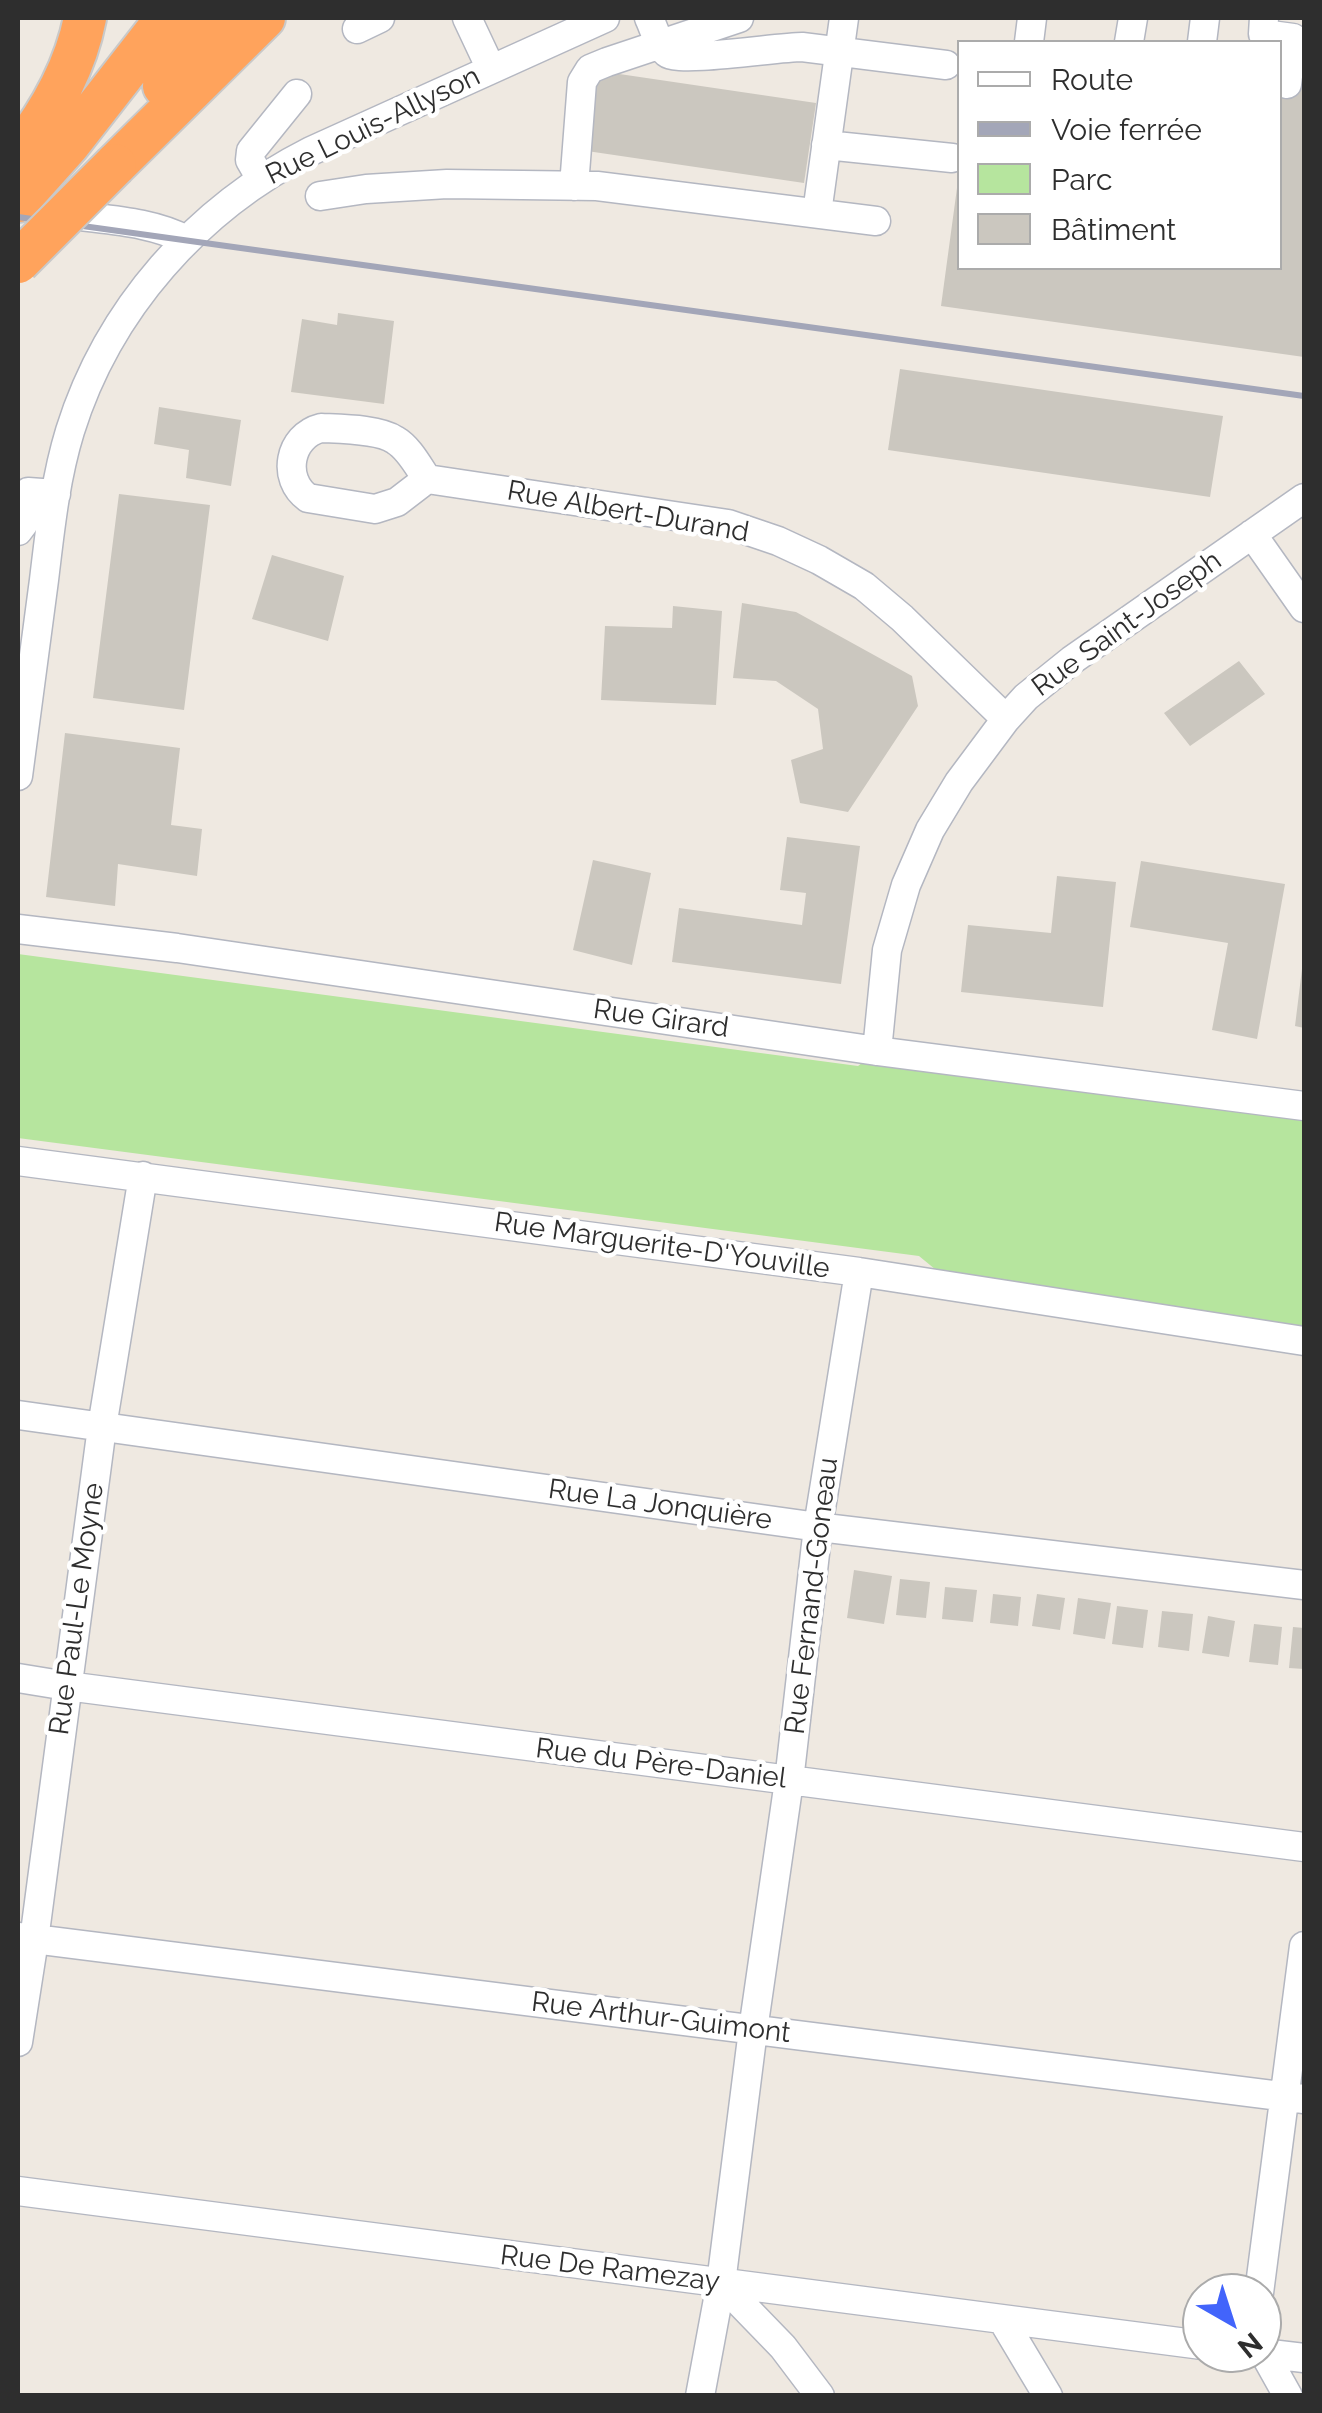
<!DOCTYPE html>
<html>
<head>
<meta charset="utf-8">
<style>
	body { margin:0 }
	#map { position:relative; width:1322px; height:2413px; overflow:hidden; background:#efe9e1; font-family:Raleway,sans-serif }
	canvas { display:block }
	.frame { position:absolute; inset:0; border:20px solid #2e2e2e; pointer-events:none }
	.legend { position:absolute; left:957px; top:40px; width:325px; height:230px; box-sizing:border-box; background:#fff; border:2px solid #ababab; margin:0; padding:12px 18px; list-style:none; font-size:30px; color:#2e2e2e }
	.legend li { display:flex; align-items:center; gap:20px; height:50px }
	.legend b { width:50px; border:2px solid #ababab }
	.north { position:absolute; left:1182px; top:2273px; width:100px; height:100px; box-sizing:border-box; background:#fff; border:2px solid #ababab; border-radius:50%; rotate:141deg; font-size:28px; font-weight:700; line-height:40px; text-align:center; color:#2e2e2e }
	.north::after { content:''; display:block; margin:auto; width:35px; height:45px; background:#4264fb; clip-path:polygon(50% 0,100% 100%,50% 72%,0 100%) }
</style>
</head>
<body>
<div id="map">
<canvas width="1322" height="2413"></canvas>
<div class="frame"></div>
<ul class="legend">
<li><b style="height:12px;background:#fff"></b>Route</li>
<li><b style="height:12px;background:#a3a6b8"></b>Voie ferrée</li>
<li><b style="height:28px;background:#b6e59e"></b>Parc</li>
<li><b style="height:28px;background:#cbc7bf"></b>Bâtiment</li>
</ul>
<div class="north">N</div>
</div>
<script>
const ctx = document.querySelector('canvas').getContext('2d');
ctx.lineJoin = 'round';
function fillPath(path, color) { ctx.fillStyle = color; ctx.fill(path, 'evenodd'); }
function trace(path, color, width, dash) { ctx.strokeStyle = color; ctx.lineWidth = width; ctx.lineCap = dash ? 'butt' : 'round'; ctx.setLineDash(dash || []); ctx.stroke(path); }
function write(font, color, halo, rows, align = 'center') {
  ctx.font = font + ' Raleway,sans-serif'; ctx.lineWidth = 9; ctx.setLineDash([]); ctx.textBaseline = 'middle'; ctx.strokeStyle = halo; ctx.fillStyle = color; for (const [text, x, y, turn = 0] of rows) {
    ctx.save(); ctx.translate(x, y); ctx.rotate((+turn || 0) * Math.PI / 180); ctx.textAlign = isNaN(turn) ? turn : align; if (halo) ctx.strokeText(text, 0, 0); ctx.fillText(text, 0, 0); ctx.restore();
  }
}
const green = new Path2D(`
	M 18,954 L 858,1066 L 877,1051 L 1304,1100 L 1304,1343 L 969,1297 L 919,1256 L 18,1138 Z`);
const building = new Path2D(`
	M 599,71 L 816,103 L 804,183 L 587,151 Z
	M 1280,83 L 1304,86 L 1304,357 L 941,306 L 957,188 L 959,188 L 959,268 L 1280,268 Z
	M 338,313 L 394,321 L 384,404 L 291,392 L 302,319 L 337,325 Z
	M 900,369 L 1223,416 L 1210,497 L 888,450 Z
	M 159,407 L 241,420 L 231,486 L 186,478 L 189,450 L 154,444 Z
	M 119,494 L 210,505 L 184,710 L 93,698 Z
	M 272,555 L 344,576 L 328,641 L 252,619 Z
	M 742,603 L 796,612 L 912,676 L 918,706 L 848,812 L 800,803 L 791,760 L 823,749 L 818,709 L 776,681 L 733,678 Z
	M 673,606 L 722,611 L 716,705 L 601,700 L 605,626 L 672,628 Z
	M 1239,661 L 1265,694 L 1190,746 L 1164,713 Z
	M 65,733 L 180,748 L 171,825 L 202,829 L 197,876 L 118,864 L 115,906 L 46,897 Z
	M 787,837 L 860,846 L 841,984 L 672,962 L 679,908 L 802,925 L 806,893 L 780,890 Z
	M 593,860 L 651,873 L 632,965 L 573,950 Z
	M 1141,861 L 1285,884 L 1257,1039 L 1212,1030 L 1228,943 L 1130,927 Z
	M 1057,876 L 1116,882 L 1103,1007 L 961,992 L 968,925 L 1051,933 Z
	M 1302,969 L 1304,970 L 1304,1028 L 1295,1026 Z
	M 854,1570 L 892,1576 L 884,1624 L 847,1618 Z
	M 900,1579 L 930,1582 L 926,1618 L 896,1615 Z
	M 945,1587 L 977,1590 L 973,1622 L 942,1619 Z
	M 993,1594 L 1021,1597 L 1018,1626 L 990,1623 Z
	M 1037,1594 L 1065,1598 L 1060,1630 L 1032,1626 Z
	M 1078,1598 L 1111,1603 L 1105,1639 L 1073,1634 Z
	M 1117,1606 L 1148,1610 L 1143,1648 L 1112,1644 Z
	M 1162,1611 L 1193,1614 L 1189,1651 L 1158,1647 Z
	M 1208,1616 L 1235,1621 L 1229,1657 L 1202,1653 Z
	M 1254,1624 L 1282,1627 L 1278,1665 L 1249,1662 Z
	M 1293,1627 L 1304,1628 L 1304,1669 L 1289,1668 Z`);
const minor = new Path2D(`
	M 467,18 L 491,69
	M 649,18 C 654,28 658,45 667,53 C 679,63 778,47 802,47 L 946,65
	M 1264,18 L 1263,34 L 1293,38 L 1304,47
	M 357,29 L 380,18
	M 1029,42 L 1032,18
	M 1129,42 L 1133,18
	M 1202,42 L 1205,18
	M 1287,84 L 1293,38
	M 826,145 L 952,158
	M 261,179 L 250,160 L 251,151 L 297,94
	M 574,186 L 582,82 L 590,69 L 607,62 L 739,18
	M 320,196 L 366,189 L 447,184 L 597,186 L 876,221
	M 59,213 C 100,220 149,220 186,240
	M 817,213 L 844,18
	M 321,428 C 341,429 379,429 395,440 C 409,448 418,466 427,479 L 397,502 L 375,509 L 308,498 C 281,479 289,436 321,428 Z
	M 427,479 L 728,524 L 778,541 L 819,560 L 864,586 L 902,618 L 1006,719
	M 18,531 L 24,523 L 28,492 L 56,494
	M 1252,534 L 1304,608
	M 18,776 C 26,711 35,646 44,580 C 50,530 55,480 70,431 C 108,309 198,208 311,151 L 605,18
	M 18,929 L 177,948 L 877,1051 L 1304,1106
	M 877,1051 L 887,950 L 906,885 L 930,830 L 959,782 L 1006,719 L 1026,697 L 1072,660 L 1304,498
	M 18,1161 L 859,1272 L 1304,1341
	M 18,1415 L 818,1527 L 1304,1585
	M 18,1678 L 67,1686 L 1304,1847
	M 18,1937 L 1304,2099
	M 18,2042 L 34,1940 L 102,1427 L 143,1176
	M 18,2191 L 1202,2345
	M 721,2283 L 783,2347 L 820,2396
	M 1259,2293 L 1304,1946
	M 1002,2319 L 1048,2396
	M 1262,2330 L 1264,2353 L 1288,2396
	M 1262,2353 L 1304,2358
	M 700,2396 L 721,2283 L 753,2030 L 789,1781 L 818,1527 L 859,1272`);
const highway = new Path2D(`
	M 164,86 L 216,18
	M 18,153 C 50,113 75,69 85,18
	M 115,165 L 264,18
	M 18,201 L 68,145 L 167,18`);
const rail = new Path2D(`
	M 18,217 L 1304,396`);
const highwayBridge = new Path2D(`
	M 18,262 L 115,165`);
const streetNames = [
	["Rue Louis-Allyson",373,126,-26],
	["Rue Albert-Durand",628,512,10],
	["Rue Saint-Joseph",1127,624,-36],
	["Rue Girard",661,1019,8],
	["Rue Marguerite-D'Youville",662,1246,8],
	["Rue La Jonquière",660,1505,8],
	["Rue Fernand-Goneau",812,1596,-83],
	["Rue Paul-Le Moyne",77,1609,-82],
	["Rue du Père-Daniel",661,1764,7],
	["Rue Arthur-Guimont",661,2018,7],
	["Rue De Ramezay",610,2269,7]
];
fillPath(green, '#b6e59e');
fillPath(building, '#cbc7bf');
trace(minor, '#b4b7c1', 31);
trace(highway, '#c9c9c9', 46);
trace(minor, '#fff', 28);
trace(highway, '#ffa35c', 42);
trace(rail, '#a3a6b8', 6);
trace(highwayBridge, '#c9c9c9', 46, []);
trace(highwayBridge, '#ffa35c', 42);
write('28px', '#2e2e2e', '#fff', streetNames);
</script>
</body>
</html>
